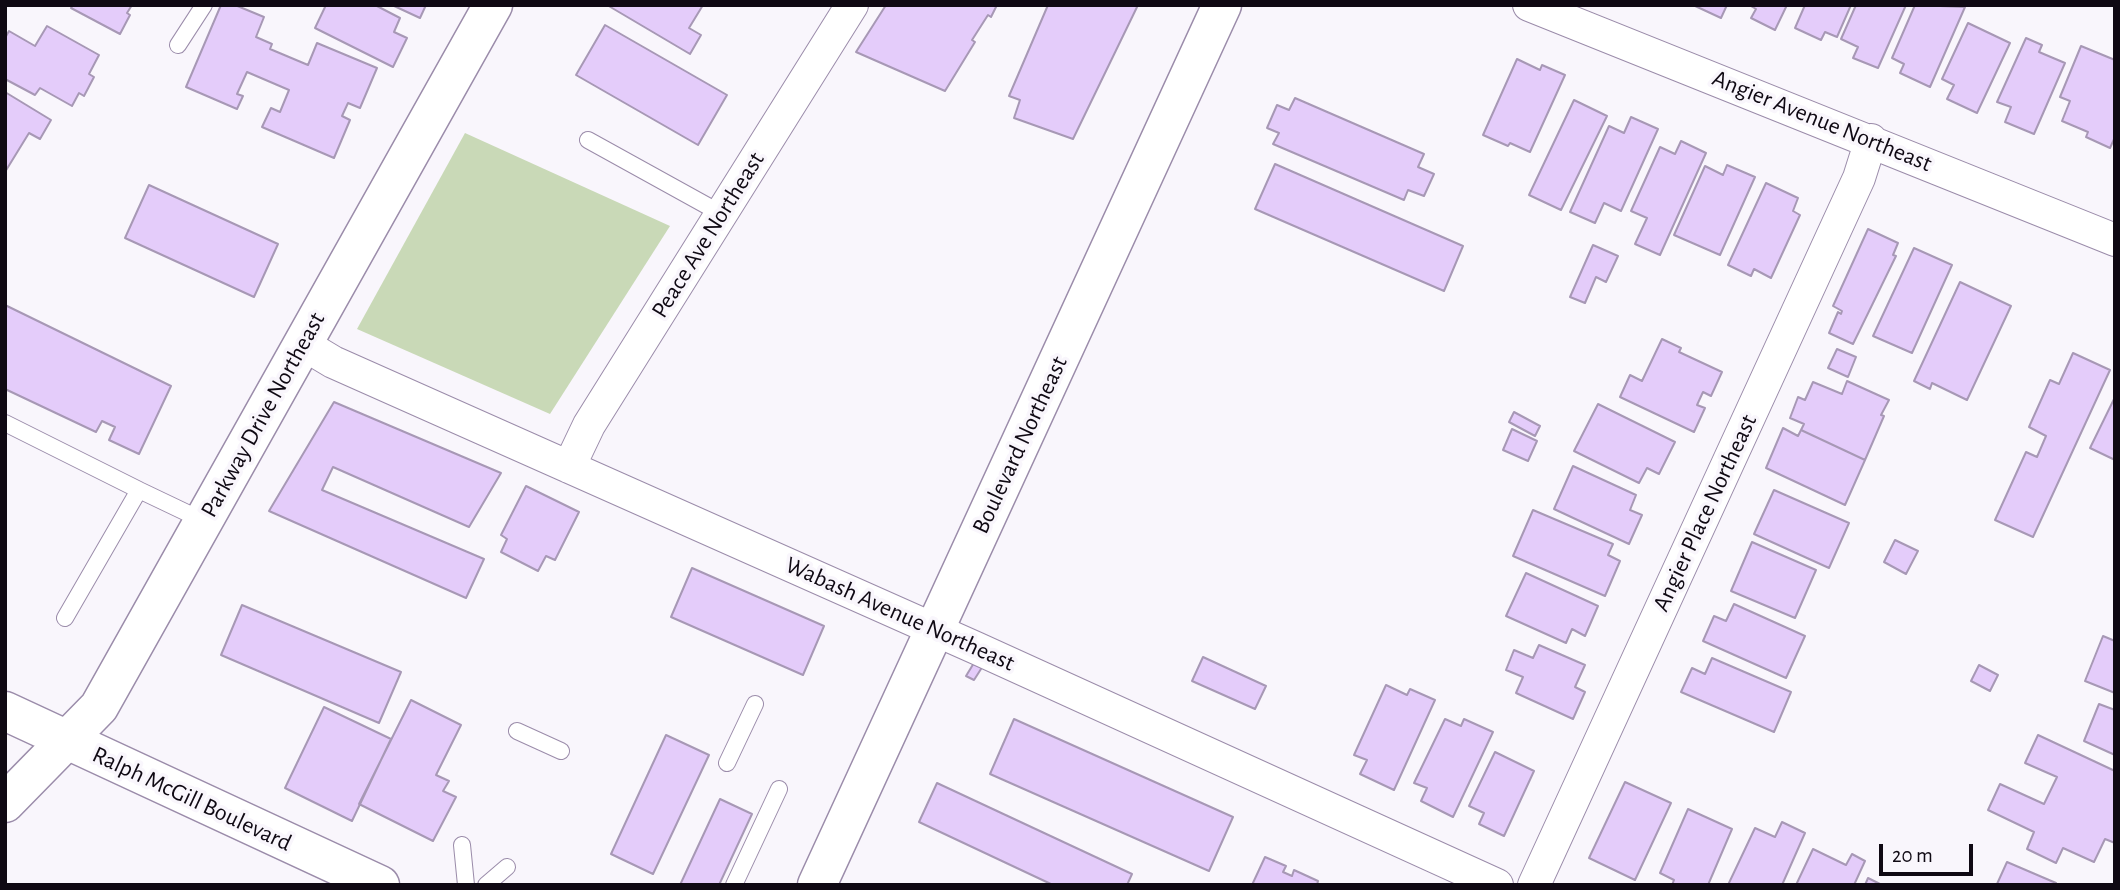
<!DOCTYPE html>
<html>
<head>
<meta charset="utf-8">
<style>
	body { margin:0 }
	#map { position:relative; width:2120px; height:890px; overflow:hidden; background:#f9f6fc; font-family:"Alegreya Sans",sans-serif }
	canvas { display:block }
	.frame { position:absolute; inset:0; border:7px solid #0f0913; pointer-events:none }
	.scale { position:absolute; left:1879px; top:844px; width:94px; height:32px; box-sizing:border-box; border:4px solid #0f0913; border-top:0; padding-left:9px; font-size:21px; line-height:24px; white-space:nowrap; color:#0f0913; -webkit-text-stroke:5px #f9f6fc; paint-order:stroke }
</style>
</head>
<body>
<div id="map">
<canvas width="2120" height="890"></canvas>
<div class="frame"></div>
<div class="scale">20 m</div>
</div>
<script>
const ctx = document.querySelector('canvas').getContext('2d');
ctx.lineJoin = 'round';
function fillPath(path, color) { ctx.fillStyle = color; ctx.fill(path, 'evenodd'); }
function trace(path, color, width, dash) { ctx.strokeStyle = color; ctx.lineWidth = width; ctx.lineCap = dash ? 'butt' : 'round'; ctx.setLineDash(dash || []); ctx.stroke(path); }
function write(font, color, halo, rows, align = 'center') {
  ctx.font = font + ' "Alegreya Sans",sans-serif'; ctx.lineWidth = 7; ctx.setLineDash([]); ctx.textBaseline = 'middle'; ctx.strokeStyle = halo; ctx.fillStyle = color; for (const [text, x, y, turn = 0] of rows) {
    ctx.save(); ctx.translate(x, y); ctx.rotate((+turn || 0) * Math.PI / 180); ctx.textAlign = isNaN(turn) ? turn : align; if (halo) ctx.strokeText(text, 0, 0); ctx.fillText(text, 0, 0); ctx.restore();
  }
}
const green = new Path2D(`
	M 465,133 L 670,226 L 550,414 L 357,329 Z`);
const building = new Path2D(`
	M 73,5 L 132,5 L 127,13 L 130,15 L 120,34 L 71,8 Z
	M 221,5 L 235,5 L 264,17 L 256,37 L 272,44 L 270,49 L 308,65 L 317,43 L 377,68 L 360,108 L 348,103 L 342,116 L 350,120 L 334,158 L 262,127 L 271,108 L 280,112 L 289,90 L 247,72 L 237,94 L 243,96 L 237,109 L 186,87 Z
	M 326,5 L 375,5 L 400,18 L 394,32 L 407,38 L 393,67 L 315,28 Z
	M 392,5 L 426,5 L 420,18 Z
	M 607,5 L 703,5 L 689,28 L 701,35 L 690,54 Z
	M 886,5 L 997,5 L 991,17 L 988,15 L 972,40 L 975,42 L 945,91 L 856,52 Z
	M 1048,5 L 1138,5 L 1073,139 L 1014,118 L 1020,100 L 1009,96 Z
	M 1693,5 L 1727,5 L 1721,18 Z
	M 1749,5 L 1787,5 L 1775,30 L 1751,18 L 1756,9 Z
	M 1805,5 L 1851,5 L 1837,37 L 1825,32 L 1821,40 L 1795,28 Z
	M 1856,5 L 1906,5 L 1878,68 L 1853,58 L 1858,47 L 1841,39 Z
	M 1915,5 L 1965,7 L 1930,87 L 1900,73 L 1904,64 L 1892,58 Z
	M 1968,23 L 2010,43 L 1977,113 L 1947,99 L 1954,85 L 1942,79 Z
	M 605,25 L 727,95 L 698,145 L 576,75 Z
	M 47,26 L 99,55 L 89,74 L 94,77 L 84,96 L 79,93 L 72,106 L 40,88 L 35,95 L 5,79 L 5,38 L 9,31 L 35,46 Z
	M 2026,38 L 2042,45 L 2039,52 L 2065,63 L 2034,134 L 2005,122 L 2011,107 L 1997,102 Z
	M 2081,46 L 2115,60 L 2115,137 L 2110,148 L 2086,137 L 2088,132 L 2062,121 L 2070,101 L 2060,97 Z
	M 1517,59 L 1540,70 L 1542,65 L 1565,75 L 1530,152 L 1510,143 L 1508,146 L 1483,135 Z
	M 5,92 L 51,120 L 40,139 L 29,133 L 5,172 Z
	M 1295,98 L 1424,154 L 1418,167 L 1434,174 L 1424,196 L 1408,190 L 1404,200 L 1273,144 L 1279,133 L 1267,128 L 1277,105 L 1289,110 Z
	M 1574,100 L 1607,116 L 1561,210 L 1529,195 Z
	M 1631,117 L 1658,129 L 1621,211 L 1604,203 L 1595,223 L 1570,212 L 1609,126 L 1624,133 Z
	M 1681,141 L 1706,153 L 1660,255 L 1635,244 L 1647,218 L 1631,211 L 1660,147 L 1675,154 Z
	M 1275,164 L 1463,246 L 1444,291 L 1255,209 Z
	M 1727,165 L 1755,177 L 1720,255 L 1674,235 L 1705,166 L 1723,175 Z
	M 1766,183 L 1798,198 L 1793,211 L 1800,215 L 1771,278 L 1754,269 L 1751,276 L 1728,265 Z
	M 149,185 L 278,244 L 254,297 L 125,238 Z
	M 1868,229 L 1898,243 L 1893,255 L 1896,256 L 1853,344 L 1829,333 L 1838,312 L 1841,314 L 1842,311 L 1833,306 Z
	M 1593,245 L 1618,256 L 1606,282 L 1596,277 L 1585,303 L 1570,297 Z
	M 1914,248 L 1952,265 L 1912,353 L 1873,336 Z
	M 1960,282 L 2011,306 L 1967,400 L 1932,383 L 1930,389 L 1914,381 Z
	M 5,305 L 171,386 L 139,454 L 109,440 L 115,427 L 102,421 L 96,432 L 5,389 Z
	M 1662,339 L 1681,348 L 1679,352 L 1722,372 L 1711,396 L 1703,392 L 1697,405 L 1705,408 L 1694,432 L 1620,397 L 1630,375 L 1642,381 Z
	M 1837,349 L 1856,357 L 1848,377 L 1828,368 Z
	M 2073,353 L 2110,370 L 2033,537 L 1995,520 L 2026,452 L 2037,457 L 2046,436 L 2029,427 L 2050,380 L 2059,384 Z
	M 1847,381 L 1889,400 L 1881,415 L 1884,416 L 1865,460 L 1801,430 L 1804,424 L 1790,418 L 1798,397 L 1805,400 L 1813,382 L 1842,394 Z
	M 2115,397 L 2115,460 L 2090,448 Z
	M 334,402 L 501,473 L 469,527 L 333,467 L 322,490 L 484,559 L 466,598 L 269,511 Z
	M 1598,404 L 1675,442 L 1659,474 L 1647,468 L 1639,483 L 1574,451 Z
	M 1514,412 L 1540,426 L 1535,436 L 1509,422 Z
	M 1783,428 L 1798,436 L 1801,430 L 1865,460 L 1845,505 L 1766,468 Z
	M 1512,429 L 1537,441 L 1528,461 L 1503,450 Z
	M 1573,466 L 1636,495 L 1630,510 L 1642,515 L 1629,544 L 1554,509 Z
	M 526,486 L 579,512 L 555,560 L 546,556 L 538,571 L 501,552 L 507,539 L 501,535 Z
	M 1774,490 L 1849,523 L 1829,568 L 1754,534 Z
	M 1533,510 L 1613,544 L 1608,555 L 1620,561 L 1605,596 L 1513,556 Z
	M 1895,540 L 1918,551 L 1906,574 L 1884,562 Z
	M 1752,542 L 1816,570 L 1795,618 L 1731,591 Z
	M 692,568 L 824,626 L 803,675 L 671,617 Z
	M 1526,573 L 1598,606 L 1585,636 L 1572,629 L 1566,643 L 1506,616 Z
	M 1734,604 L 1805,636 L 1786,678 L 1703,641 L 1714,616 L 1726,621 Z
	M 242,605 L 401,672 L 379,723 L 221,655 Z
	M 2103,636 L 2115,641 L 2115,693 L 2085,681 Z
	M 1539,645 L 1585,665 L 1575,687 L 1585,692 L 1573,719 L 1516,693 L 1523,677 L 1506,670 L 1514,650 L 1533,658 Z
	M 980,653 L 988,658 L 974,680 L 966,676 Z
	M 1203,657 L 1266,686 L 1255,709 L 1192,681 Z
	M 1712,658 L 1791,692 L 1774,732 L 1681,692 L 1692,668 L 1705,674 Z
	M 1979,665 L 1998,675 L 1990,691 L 1971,681 Z
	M 1386,685 L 1407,695 L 1410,689 L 1435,700 L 1394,790 L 1360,774 L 1367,760 L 1354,755 Z
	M 411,700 L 461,725 L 436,775 L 449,781 L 443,791 L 456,797 L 433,841 L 359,804 Z
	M 2099,704 L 2115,710 L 2115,755 L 2084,741 Z
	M 324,707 L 391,739 L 352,821 L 285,788 Z
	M 1014,719 L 1233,817 L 1209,871 L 990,774 Z
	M 1445,719 L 1461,726 L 1464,719 L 1493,732 L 1453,817 L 1421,801 L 1427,788 L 1414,783 Z
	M 666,735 L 709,755 L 653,874 L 611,854 Z
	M 2038,735 L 2115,771 L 2115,843 L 2105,839 L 2094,862 L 2063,848 L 2056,863 L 2027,849 L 2034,832 L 1988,810 L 2000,784 L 2044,804 L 2057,777 L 2025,763 Z
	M 1495,752 L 1534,771 L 1504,836 L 1479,824 L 1484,813 L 1469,806 Z
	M 1625,782 L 1671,803 L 1635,880 L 1589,858 Z
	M 937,783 L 1132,874 L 1127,885 L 1053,885 L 919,822 Z
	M 720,799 L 752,814 L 719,885 L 680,885 Z
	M 1688,809 L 1732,829 L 1708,885 L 1672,885 L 1674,880 L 1660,873 Z
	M 1782,822 L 1805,833 L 1782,885 L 1728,885 L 1755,828 L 1775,837 Z
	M 1813,849 L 1846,865 L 1852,854 L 1865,861 L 1854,885 L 1796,885 Z
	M 1265,857 L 1286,866 L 1283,872 L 1292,876 L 1294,870 L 1318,881 L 1317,885 L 1252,885 Z
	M 2007,862 L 2056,883 L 2056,885 L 1997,884 Z
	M 1868,878 L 1882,885 L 1865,885 Z`);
const lane = new Path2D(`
	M 178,45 L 204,5
	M 588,140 L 722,214
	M 5,423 L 139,490
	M 65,618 L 139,490 L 204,521
	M 517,731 L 561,751
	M 727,763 L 755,704
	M 462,845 L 466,885
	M 486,885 L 507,867
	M 734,885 L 779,789`);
const street = new Path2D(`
	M 1529,5 L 2115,240
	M 303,344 L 333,362 L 976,648 L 1497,885
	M 569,467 L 589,425 L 852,5
	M 1534,885 L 1859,178 L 1871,140`);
const secondary = new Path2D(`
	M 5,711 L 380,885
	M 5,803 L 99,707 L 493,5
	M 817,885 L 1222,5`);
const streetNames = [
	["Angier Avenue Northeast",1822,121,22],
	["Peace Ave Northeast",708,235,-58],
	["Parkway Drive Northeast",263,415,-61],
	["Boulevard Northeast",1020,445,-65],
	["Angier Place Northeast",1705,513,-65],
	["Wabash Avenue Northeast",900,614,24],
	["Ralph McGill Boulevard",192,799,25]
];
fillPath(green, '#c9d9b7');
fillPath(building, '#e4ccfa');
trace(building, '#a798b5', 2);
trace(lane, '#9b8caa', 18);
trace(street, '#9b8caa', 34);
trace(secondary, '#9b8caa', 41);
trace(lane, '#fff', 16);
trace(street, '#fff', 32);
trace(secondary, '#fff', 38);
write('24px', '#0f0913', '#f9f6fc', streetNames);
</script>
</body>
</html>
